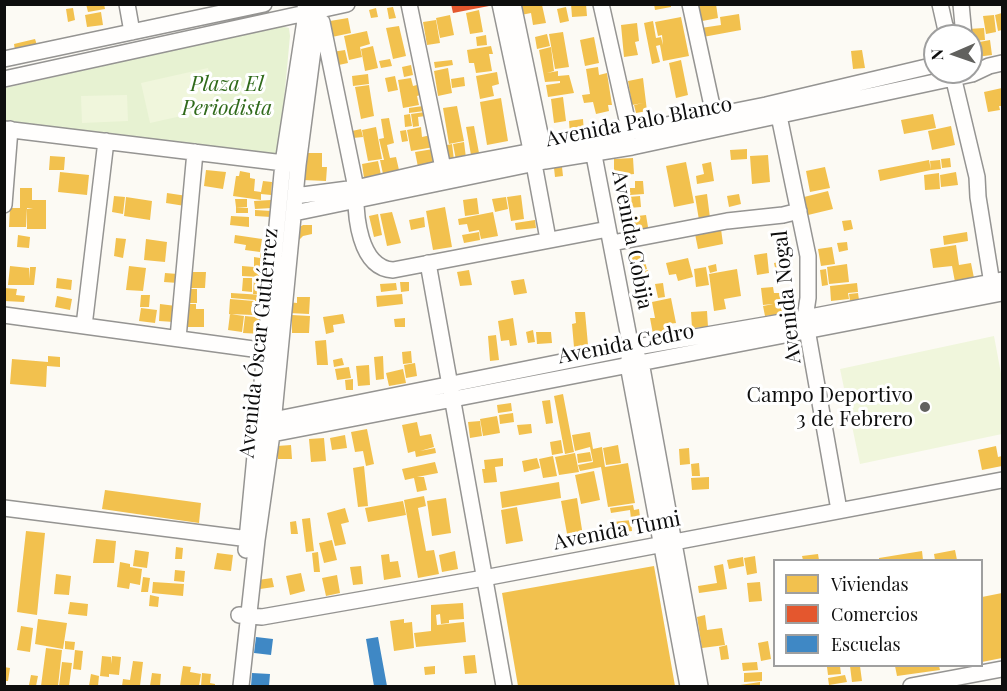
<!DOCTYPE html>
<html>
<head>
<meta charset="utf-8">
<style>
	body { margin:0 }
	#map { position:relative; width:1007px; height:691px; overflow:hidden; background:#fcfaf4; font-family:"Playfair Display",serif }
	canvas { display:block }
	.frame { position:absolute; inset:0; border:6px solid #0e0e0e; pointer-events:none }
	.legend { position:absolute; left:773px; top:559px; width:210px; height:108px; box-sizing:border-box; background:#fff; border:2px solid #9f9f9f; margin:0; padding:8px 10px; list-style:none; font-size:18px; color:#0e0e0e }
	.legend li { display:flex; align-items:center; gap:12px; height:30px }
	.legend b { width:30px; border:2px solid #9f9f9f }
	.north { position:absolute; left:923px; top:24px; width:60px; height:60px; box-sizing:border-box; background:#fff; border:2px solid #9f9f9f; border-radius:50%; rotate:268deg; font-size:16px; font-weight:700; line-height:24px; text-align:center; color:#0e0e0e }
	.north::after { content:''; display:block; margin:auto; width:21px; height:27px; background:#61615e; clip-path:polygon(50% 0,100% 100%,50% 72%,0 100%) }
</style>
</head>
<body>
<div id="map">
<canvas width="1007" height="691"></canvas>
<div class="frame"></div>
<ul class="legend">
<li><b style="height:16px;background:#f2c14e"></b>Viviendas</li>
<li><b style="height:16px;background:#e4572e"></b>Comercios</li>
<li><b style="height:16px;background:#3f88c5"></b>Escuelas</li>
</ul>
<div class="north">N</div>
</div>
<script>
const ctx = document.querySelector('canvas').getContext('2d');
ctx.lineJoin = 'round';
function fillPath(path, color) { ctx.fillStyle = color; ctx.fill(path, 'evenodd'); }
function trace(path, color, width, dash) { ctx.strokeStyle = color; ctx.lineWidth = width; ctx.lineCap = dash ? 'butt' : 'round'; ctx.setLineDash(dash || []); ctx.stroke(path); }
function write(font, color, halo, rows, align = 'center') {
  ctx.font = font + ' "Playfair Display",serif'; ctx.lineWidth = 6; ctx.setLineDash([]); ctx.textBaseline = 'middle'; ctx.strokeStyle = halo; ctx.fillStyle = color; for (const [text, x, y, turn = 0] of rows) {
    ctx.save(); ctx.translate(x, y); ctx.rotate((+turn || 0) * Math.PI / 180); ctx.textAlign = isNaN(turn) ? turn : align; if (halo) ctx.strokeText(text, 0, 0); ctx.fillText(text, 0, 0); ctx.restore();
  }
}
const green = new Path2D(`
	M 280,26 L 289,28 L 290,36 L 279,155 L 5,125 L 5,88 Z`);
const pitch = new Path2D(`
	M 208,68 L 217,108 L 150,123 L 141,83 Z
	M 127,95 L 128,121 L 82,123 L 81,96 Z
	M 994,336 L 1002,379 L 1002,434 L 860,464 L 840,369 Z`);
const homes = new Path2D(`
	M 86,4 L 104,4 L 105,9 L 88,12 Z
	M 571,4 L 586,4 L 587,16 L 572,17 Z
	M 654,4 L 671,4 L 671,7 L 655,10 Z
	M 694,4 L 716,4 L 718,18 L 697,22 Z
	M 519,5 L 542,5 L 546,23 L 533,25 L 531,13 L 521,15 Z
	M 393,7 L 396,18 L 389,19 L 387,8 Z
	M 566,7 L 569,21 L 560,23 L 557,9 Z
	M 73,8 L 75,20 L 68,22 L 66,9 Z
	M 376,8 L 378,17 L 371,18 L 369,10 Z
	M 479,10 L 483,32 L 470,34 L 466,13 Z
	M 101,12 L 103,25 L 87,27 L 85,15 Z
	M 1002,13 L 1002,30 L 998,31 L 995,15 Z
	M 739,14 L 741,30 L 703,37 L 701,28 L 721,25 L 720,17 Z
	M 450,15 L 454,35 L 440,38 L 436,18 Z
	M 994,15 L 996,32 L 986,34 L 983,16 Z
	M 681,17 L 689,56 L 663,61 L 660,45 L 656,46 L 660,62 L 652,64 L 644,23 L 653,21 L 656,38 L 661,37 L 663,45 L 662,35 L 658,36 L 655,22 Z
	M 348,18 L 351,33 L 332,37 L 330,21 Z
	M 436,20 L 440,43 L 427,45 L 423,22 Z
	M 637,23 L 639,41 L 635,42 L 638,55 L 624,57 L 621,25 Z
	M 399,26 L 406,56 L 393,59 L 386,28 Z
	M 984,28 L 985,40 L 971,41 L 968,29 Z
	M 367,31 L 370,44 L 360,47 L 362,57 L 349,60 L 344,36 Z
	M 563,32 L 569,67 L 555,69 L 549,34 Z
	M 547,34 L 550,46 L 537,49 L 535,37 Z
	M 486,35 L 487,45 L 477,46 L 476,37 Z
	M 594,37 L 599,63 L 585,66 L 580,40 Z
	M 35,39 L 37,45 L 15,50 L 14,44 Z
	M 990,40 L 992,55 L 976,57 L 974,43 Z
	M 373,46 L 378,68 L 365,71 L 361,49 Z
	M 491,46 L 493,54 L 489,54 L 492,71 L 476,73 L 474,63 L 469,63 L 467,50 Z
	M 551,47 L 554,71 L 547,73 L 558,71 L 558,76 L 569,75 L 574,93 L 548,97 L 546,85 L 560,83 L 560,81 L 545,82 L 539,50 Z
	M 345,50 L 348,63 L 334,66 L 332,52 Z
	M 862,50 L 865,68 L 853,69 L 851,51 Z
	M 390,59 L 392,66 L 381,68 L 379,61 Z
	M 452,60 L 453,65 L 435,68 L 434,62 Z
	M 681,60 L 688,95 L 676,98 L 669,63 Z
	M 411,65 L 413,75 L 404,77 L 402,67 Z
	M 598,67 L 599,75 L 607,73 L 612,105 L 608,105 L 609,111 L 596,114 L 593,102 L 584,103 L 582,95 L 590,94 L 586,69 Z
	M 448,68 L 452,93 L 438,96 L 434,71 Z
	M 497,72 L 499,84 L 492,86 L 494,96 L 480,99 L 476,76 Z
	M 368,74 L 369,84 L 353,86 L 352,76 Z
	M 395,76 L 398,90 L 388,92 L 385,78 Z
	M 464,77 L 465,86 L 452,88 L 451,79 Z
	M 411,78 L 413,86 L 421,84 L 423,94 L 417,96 L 419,105 L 403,108 L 398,80 Z
	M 643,78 L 647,111 L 636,113 L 634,105 L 643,103 L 632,105 L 628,81 Z
	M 369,85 L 374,116 L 361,119 L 355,87 Z
	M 1002,88 L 1002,106 L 999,106 L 1000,110 L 988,112 L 984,92 Z
	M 563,97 L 566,121 L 554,123 L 551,99 Z
	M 501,98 L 508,141 L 487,145 L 480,102 Z
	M 423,106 L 424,111 L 409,113 L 409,108 Z
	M 457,106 L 464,141 L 449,144 L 443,108 Z
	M 425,112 L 426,116 L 418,117 L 419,126 L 413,127 L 411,114 Z
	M 410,114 L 412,126 L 405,127 L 404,115 Z
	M 933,114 L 936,128 L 904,134 L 901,120 Z
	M 389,118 L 394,143 L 387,145 L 390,158 L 396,157 L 399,170 L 383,174 L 380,160 L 384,160 L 379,139 L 384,138 L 381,119 Z
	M 583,119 L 584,133 L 570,135 L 569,121 Z
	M 474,126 L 479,153 L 471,155 L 466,127 Z
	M 951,126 L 955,145 L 932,150 L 928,131 Z
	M 376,127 L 382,159 L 368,161 L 362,130 Z
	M 421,127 L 422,137 L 431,135 L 434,147 L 411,151 L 407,130 Z
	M 361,129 L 363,137 L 353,138 L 352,131 Z
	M 406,130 L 408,141 L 402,142 L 400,131 Z
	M 464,142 L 466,158 L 456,160 L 453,144 Z
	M 452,144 L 454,160 L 444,162 L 442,146 Z
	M 433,149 L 436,163 L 418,167 L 415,152 Z
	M 747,149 L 747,159 L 731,160 L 730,150 Z
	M 304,153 L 322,153 L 322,167 L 327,167 L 326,181 L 303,180 Z
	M 768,155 L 770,182 L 752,184 L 750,156 Z
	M 50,156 L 65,157 L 64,170 L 49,170 Z
	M 633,158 L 634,174 L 614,176 L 614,159 Z
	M 950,158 L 951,167 L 942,168 L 941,159 Z
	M 929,160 L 931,170 L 880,181 L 878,170 Z
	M 940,160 L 941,169 L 931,170 L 930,161 Z
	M 378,161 L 381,175 L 364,178 L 362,164 Z
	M 686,162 L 694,203 L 674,207 L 666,166 Z
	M 711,162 L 714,181 L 697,184 L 696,176 L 704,174 L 702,164 Z
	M 562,167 L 563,176 L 555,177 L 554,168 Z
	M 825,167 L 830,188 L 810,192 L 806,171 Z
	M 206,170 L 226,172 L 223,189 L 204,186 Z
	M 240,171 L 250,173 L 250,178 L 255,179 L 254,191 L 261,192 L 263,181 L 272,182 L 271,195 L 261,194 L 261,200 L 233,196 L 236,176 L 239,176 Z
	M 60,172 L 89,175 L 87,195 L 58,192 Z
	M 956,172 L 958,185 L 941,187 L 940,175 Z
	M 939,173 L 940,189 L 925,190 L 924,175 Z
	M 635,181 L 643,181 L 644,194 L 630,195 L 630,188 L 635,188 Z
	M 20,188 L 32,188 L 32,200 L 46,200 L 46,229 L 27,229 L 27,209 L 33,208 L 27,208 L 26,227 L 9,227 L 10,208 L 20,208 Z
	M 828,191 L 833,209 L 808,215 L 804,197 Z
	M 167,193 L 187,196 L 185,206 L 166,203 Z
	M 707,194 L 710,218 L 699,220 L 695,196 Z
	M 739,194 L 741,204 L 729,207 L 727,196 Z
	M 521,195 L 524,219 L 511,221 L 507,197 Z
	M 114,196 L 125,197 L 123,214 L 112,212 Z
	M 640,196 L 641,207 L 617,209 L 616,198 Z
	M 126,197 L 152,201 L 150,220 L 124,216 Z
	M 506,197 L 508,209 L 495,212 L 492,199 Z
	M 477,198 L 479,214 L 465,216 L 463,200 Z
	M 235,199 L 247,199 L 247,207 L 236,207 Z
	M 271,200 L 272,208 L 255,209 L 254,201 Z
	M 236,207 L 248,208 L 248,213 L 236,213 Z
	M 445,207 L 452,247 L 433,250 L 426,211 Z
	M 255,210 L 272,211 L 271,217 L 255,216 Z
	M 392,212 L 401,243 L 387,246 L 380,214 Z
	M 493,212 L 498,236 L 481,239 L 479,230 L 469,232 L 467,224 L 459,225 L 458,219 Z
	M 378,214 L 382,235 L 374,237 L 369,216 Z
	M 646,215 L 649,233 L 622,237 L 620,218 Z
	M 231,216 L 249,217 L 249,227 L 230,225 Z
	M 424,217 L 425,227 L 411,230 L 409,220 Z
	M 535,220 L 536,228 L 516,230 L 515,223 Z
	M 851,220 L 853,229 L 844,231 L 842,221 Z
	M 303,225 L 312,225 L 312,234 L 303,236 L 298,241 L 298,228 Z
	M 721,229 L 723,244 L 698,249 L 695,234 Z
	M 479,232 L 480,240 L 464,243 L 462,235 Z
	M 967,232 L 968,241 L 944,245 L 943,236 Z
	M 18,235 L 30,237 L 29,248 L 17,247 Z
	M 235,235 L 262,239 L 260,252 L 245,250 L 246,245 L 234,243 Z
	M 116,238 L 126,239 L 123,258 L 114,256 Z
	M 146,239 L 167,242 L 165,262 L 144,260 Z
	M 847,242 L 848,250 L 839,252 L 837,243 Z
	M 956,245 L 959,265 L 971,263 L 974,278 L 955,282 L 952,266 L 933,268 L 930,249 Z
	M 832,247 L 835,264 L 821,266 L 818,249 Z
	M 642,251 L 647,269 L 631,273 L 626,255 Z
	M 261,252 L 270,253 L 269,258 L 264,257 L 263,266 L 260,266 L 259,277 L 242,276 L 242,266 L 254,267 L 254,257 L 260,258 Z
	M 767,253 L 769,273 L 757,275 L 754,255 Z
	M 688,258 L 693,277 L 678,281 L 676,274 L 669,275 L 666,263 Z
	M 786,261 L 787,270 L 776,272 L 774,263 Z
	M 716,264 L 717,271 L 710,273 L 708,266 Z
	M 847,264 L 849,282 L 829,284 L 827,267 Z
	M 10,266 L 29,268 L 29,279 L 30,267 L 36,267 L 34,285 L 8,285 Z
	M 129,266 L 146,268 L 143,291 L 126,290 Z
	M 706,267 L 709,285 L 696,287 L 694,269 Z
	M 737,269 L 741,296 L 724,299 L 726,309 L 714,311 L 709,274 Z
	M 826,269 L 828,285 L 822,286 L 820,270 Z
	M 469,270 L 472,285 L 460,286 L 457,272 Z
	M 648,270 L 650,278 L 633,282 L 631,275 Z
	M 190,272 L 206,272 L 205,288 L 189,288 Z
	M 165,273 L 178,274 L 178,283 L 164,282 Z
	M 57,278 L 72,280 L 71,290 L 56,288 Z
	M 243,278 L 252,278 L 252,292 L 242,291 Z
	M 254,279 L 264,280 L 263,294 L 253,294 Z
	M 524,279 L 527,293 L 514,295 L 511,281 Z
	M 400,282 L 409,282 L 409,291 L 401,292 Z
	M 396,283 L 397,290 L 381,292 L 380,284 Z
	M 663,283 L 665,297 L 658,298 L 655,284 Z
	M 857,283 L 858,292 L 848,293 L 849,299 L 831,301 L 830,286 Z
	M 773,287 L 774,293 L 780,293 L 782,314 L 765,316 L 763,306 L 773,304 L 763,305 L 761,288 Z
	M 4,288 L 17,289 L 16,295 L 25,296 L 24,302 L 4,301 Z
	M 188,289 L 197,289 L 197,303 L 188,303 Z
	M 231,293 L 263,295 L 263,305 L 255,304 L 255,300 L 231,298 Z
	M 858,293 L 859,300 L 850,301 L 849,294 Z
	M 402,294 L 403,304 L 377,307 L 376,296 Z
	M 141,295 L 150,295 L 149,307 L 140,307 Z
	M 57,296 L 72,299 L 70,310 L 55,307 Z
	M 297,297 L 310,297 L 309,314 L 288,313 L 288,302 L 297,303 Z
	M 671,298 L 676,323 L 668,324 L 670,331 L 653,334 L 650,318 L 655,318 L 652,302 Z
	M 230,299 L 254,301 L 253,315 L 229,314 Z
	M 160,304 L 176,306 L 174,322 L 159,321 Z
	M 187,304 L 196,304 L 196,309 L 204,309 L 204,327 L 187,327 Z
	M 141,308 L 157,310 L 155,323 L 139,321 Z
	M 707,311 L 708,327 L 692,328 L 691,312 Z
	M 575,312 L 585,312 L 588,345 L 574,347 L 572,324 L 576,323 Z
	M 230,314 L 244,316 L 242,332 L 228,330 Z
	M 343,314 L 345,323 L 333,325 L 334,332 L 326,334 L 323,317 Z
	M 292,315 L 310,316 L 309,333 L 292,333 Z
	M 245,316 L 264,318 L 263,334 L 243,333 Z
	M 405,318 L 405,327 L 395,327 L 394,319 Z
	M 513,318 L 517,345 L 510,346 L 509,340 L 501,341 L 498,321 Z
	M 533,330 L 535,342 L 528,343 L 526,332 Z
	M 536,332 L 551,332 L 552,343 L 537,344 Z
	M 496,335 L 499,360 L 490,361 L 488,336 Z
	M 326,340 L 328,365 L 317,365 L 315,341 Z
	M 411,351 L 412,363 L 403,364 L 402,352 Z
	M 48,356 L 60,357 L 60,367 L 47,366 L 46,387 L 10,384 L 12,359 L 48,362 Z
	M 383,356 L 384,379 L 376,380 L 374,357 Z
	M 342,358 L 344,365 L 334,367 L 333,360 Z
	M 415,363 L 417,376 L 406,378 L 404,365 Z
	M 369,365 L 370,385 L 358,386 L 356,366 Z
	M 349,367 L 351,378 L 337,380 L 335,369 Z
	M 403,369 L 406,383 L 389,386 L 386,373 Z
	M 353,379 L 353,390 L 346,390 L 345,380 Z
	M 563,394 L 574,452 L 565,454 L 554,396 Z
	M 550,400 L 553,423 L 546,424 L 542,401 Z
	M 511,403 L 512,411 L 498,413 L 497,405 Z
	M 513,413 L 514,422 L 500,424 L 499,415 Z
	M 497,416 L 500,433 L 483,436 L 480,419 Z
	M 480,421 L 482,436 L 470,438 L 468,422 Z
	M 417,422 L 420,436 L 431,434 L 434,447 L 420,451 L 435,448 L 436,453 L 416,457 L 415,451 L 408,453 L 402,425 Z
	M 531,424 L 532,433 L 519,435 L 517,425 Z
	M 367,429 L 374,464 L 366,466 L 363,451 L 355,452 L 351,432 Z
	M 590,432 L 593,449 L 602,447 L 605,467 L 628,463 L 635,503 L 608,507 L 601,467 L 580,471 L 578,465 L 593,462 L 590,447 L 575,451 L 572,435 Z
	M 345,435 L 347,448 L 332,450 L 330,438 Z
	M 324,438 L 326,461 L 311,462 L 309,439 Z
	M 561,440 L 563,453 L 552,455 L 550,442 Z
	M 291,445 L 292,459 L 278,459 L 277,446 Z
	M 618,445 L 621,463 L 606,465 L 603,448 Z
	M 996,446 L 998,457 L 1002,456 L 1002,466 L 982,470 L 978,450 Z
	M 689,448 L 690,464 L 680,465 L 679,449 Z
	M 590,452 L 592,461 L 578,463 L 577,454 Z
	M 575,453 L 579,472 L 559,475 L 555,457 Z
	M 553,456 L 557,476 L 543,478 L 539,459 Z
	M 503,458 L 503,466 L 495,467 L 497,482 L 484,483 L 482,469 L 485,469 L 484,460 Z
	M 537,458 L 540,468 L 524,472 L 522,461 Z
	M 435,462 L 438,473 L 417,477 L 424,477 L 427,490 L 417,492 L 414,478 L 405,480 L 402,469 Z
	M 699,463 L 700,476 L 692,476 L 691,464 Z
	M 364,466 L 368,506 L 358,507 L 353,468 Z
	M 594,471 L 600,500 L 581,504 L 575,475 Z
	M 709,477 L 709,489 L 692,490 L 691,478 Z
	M 559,482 L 561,498 L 502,508 L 500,492 Z
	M 105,490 L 201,503 L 199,523 L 102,509 Z
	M 424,496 L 426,506 L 418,508 L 426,551 L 434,550 L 439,574 L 418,578 L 404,500 Z
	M 446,498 L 451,533 L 432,536 L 427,501 Z
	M 577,498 L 583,536 L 568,539 L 561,501 Z
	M 403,501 L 406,515 L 368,522 L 365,508 Z
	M 633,505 L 634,510 L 639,509 L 640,517 L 631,519 L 630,510 L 611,513 L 610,508 Z
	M 517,507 L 523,541 L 506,544 L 501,510 Z
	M 345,508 L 349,522 L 341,524 L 346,544 L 335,546 L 327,513 Z
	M 310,518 L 314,551 L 306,552 L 302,519 Z
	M 631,520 L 632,531 L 614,533 L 613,522 Z
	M 296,521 L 298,534 L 291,534 L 290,522 Z
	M 26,531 L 45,533 L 37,615 L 17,612 Z
	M 96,539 L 116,541 L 114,563 L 93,563 Z
	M 332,540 L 337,560 L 324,563 L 319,543 Z
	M 176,547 L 183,548 L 182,559 L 175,559 Z
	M 135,550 L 149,552 L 147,568 L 133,566 Z
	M 955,550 L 957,560 L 935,560 L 934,554 Z
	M 455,551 L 458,569 L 442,572 L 439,555 Z
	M 922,551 L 923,560 L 879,560 L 879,558 Z
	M 318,552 L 320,572 L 314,572 L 312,553 Z
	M 217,553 L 233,555 L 231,571 L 214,569 Z
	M 389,554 L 390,562 L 398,561 L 401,577 L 384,580 L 381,555 Z
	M 818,554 L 819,560 L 803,560 L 802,556 Z
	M 755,556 L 757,573 L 747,575 L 744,558 Z
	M 743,557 L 744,566 L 729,569 L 727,560 Z
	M 120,562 L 130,564 L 130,567 L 142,569 L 140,585 L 130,583 L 129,589 L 117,587 Z
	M 723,564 L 727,589 L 699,593 L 698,586 L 717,583 L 714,566 Z
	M 361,566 L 363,584 L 353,585 L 350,567 Z
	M 654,566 L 675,686 L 518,686 L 502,593 Z
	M 175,570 L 185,571 L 184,582 L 174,581 Z
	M 301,573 L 305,591 L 290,595 L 286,576 Z
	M 56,574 L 71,576 L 69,595 L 54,594 Z
	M 337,575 L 340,593 L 326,596 L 322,578 Z
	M 143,577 L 150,578 L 148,592 L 141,592 Z
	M 272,578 L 274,587 L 260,589 L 258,580 Z
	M 153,582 L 184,584 L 183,596 L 152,593 Z
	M 760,582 L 762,601 L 749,602 L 747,583 Z
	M 1002,593 L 1002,658 L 982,662 L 982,597 Z
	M 150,595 L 159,597 L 158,607 L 149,606 Z
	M 70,602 L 88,604 L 87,616 L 68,614 Z
	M 463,603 L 464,619 L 449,620 L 449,623 L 441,624 L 440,614 L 436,615 L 437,625 L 464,622 L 466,642 L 416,647 L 414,633 L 431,631 L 431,605 Z
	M 705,615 L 707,630 L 722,628 L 725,645 L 702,648 L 697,617 Z
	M 38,619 L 67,623 L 63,649 L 35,644 Z
	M 404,619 L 404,623 L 412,622 L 414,648 L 394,651 L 390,621 Z
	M 21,626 L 33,628 L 30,652 L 17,650 Z
	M 65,641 L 75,642 L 74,650 L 65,649 Z
	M 768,641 L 771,659 L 761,661 L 758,643 Z
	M 727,645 L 729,659 L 721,660 L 719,647 Z
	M 46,648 L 62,650 L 58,686 L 41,686 Z
	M 75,650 L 83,651 L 81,670 L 73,669 Z
	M 475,655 L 477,673 L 465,674 L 463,656 Z
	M 102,656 L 111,657 L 111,664 L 112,656 L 121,657 L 119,675 L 109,674 L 109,677 L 100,676 Z
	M 133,661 L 143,662 L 140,686 L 122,686 L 123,679 L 130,680 Z
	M 62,662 L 72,663 L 69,686 L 59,686 Z
	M 757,662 L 758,670 L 743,671 L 742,663 Z
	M 183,666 L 191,667 L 190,672 L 201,674 L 199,686 L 180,686 Z
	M 435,666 L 435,674 L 425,675 L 424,667 Z
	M 840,666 L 841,674 L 828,675 L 827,667 Z
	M 850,666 L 860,666 L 862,681 L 852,682 Z
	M 895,666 L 939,666 L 940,670 L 897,676 Z
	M 4,667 L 10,668 L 8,681 L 4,681 Z
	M 762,672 L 762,681 L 744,682 L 744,673 Z
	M 152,673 L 161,674 L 160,686 L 150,686 Z
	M 202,673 L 211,674 L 210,683 L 215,684 L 215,686 L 201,686 Z
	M 91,674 L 99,676 L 98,686 L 89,686 Z
	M 31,675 L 38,676 L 36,686 L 29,685 Z
	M 845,675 L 847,682 L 829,685 L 828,678 Z
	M 760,682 L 760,686 L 741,686 L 740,685 Z`);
const shops = new Path2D(`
	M 451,4 L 489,4 L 489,6 L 453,13 Z`);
const schools = new Path2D(`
	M 256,637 L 273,639 L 271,655 L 254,653 Z
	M 378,637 L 387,686 L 374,686 L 366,639 Z
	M 252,673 L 270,674 L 269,686 L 251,686 Z`);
const minor = new Path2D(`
	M 127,4 L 132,32
	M 409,4 L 443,168
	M 500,4 L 534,164 L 548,239
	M 513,4 L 545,158
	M 601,4 L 630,133
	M 690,4 L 714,115
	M 940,4 L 945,26 L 952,36
	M 961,4 L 964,36
	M 322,22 L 356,188 C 355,215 359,268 393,270 L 608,229
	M 4,59 L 264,4
	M 952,72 L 977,177 L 978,197 L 993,290
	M 4,79 L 347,4
	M 779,116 L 808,256 L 808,298 L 805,318 L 839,510
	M 4,129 L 292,164
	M 592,145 L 631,348
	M 295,196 L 356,188 L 443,168 L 591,140 L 766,105 L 935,65
	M 4,205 L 10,129
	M 294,213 L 545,161 L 632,147 L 972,74 L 989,66 L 1002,63
	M 612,243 L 727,221 L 783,215 L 799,211
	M 428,263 L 504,686
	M 4,315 L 275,352
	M 84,326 L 106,141
	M 178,338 L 195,152
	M 258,417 L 273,420 L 631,348 L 805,318 L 1002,280
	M 256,433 L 272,434 L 1002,293
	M 4,508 L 257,540
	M 246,550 L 283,163 L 306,14 L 305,4
	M 239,615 L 262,617 L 484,578 L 1002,480
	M 241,686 L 257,540 L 272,434 L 298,165 L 319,4
	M 688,686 L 628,365 L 631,348 L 641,362 L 700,686
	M 911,686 L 1002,669`);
const markers = [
	[925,407,6,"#61615e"]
];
const parkNames = [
	["Plaza El",227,84],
	["Periodista",227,108]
];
const streetNames = [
	["Avenida Palo Blanco",639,122,-11],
	["Avenida Cobija",632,240,79],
	["Avenida Nogal",787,297,-96],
	["Avenida Óscar Gutiérrez",259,343,-84],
	["Avenida Cedro",626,344,-11],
	["Avenida Tumi",617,531,-11]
];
const poiNames = [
	["Campo Deportivo",913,395],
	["3 de Febrero",913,419]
];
fillPath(green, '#e7f2d2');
fillPath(pitch, '#f0f6dc');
fillPath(homes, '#f2c14e');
fillPath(shops, '#e4572e');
fillPath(schools, '#3f88c5');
trace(minor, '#959492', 18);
trace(minor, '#fffefd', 15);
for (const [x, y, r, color] of markers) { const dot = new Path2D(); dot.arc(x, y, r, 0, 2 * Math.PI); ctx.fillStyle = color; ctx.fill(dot); trace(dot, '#fff', 2); }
write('italic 21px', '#306a1b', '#fff', parkNames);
write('21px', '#0e0e0e', '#fff', streetNames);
write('21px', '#0e0e0e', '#fff', poiNames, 'right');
</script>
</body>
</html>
